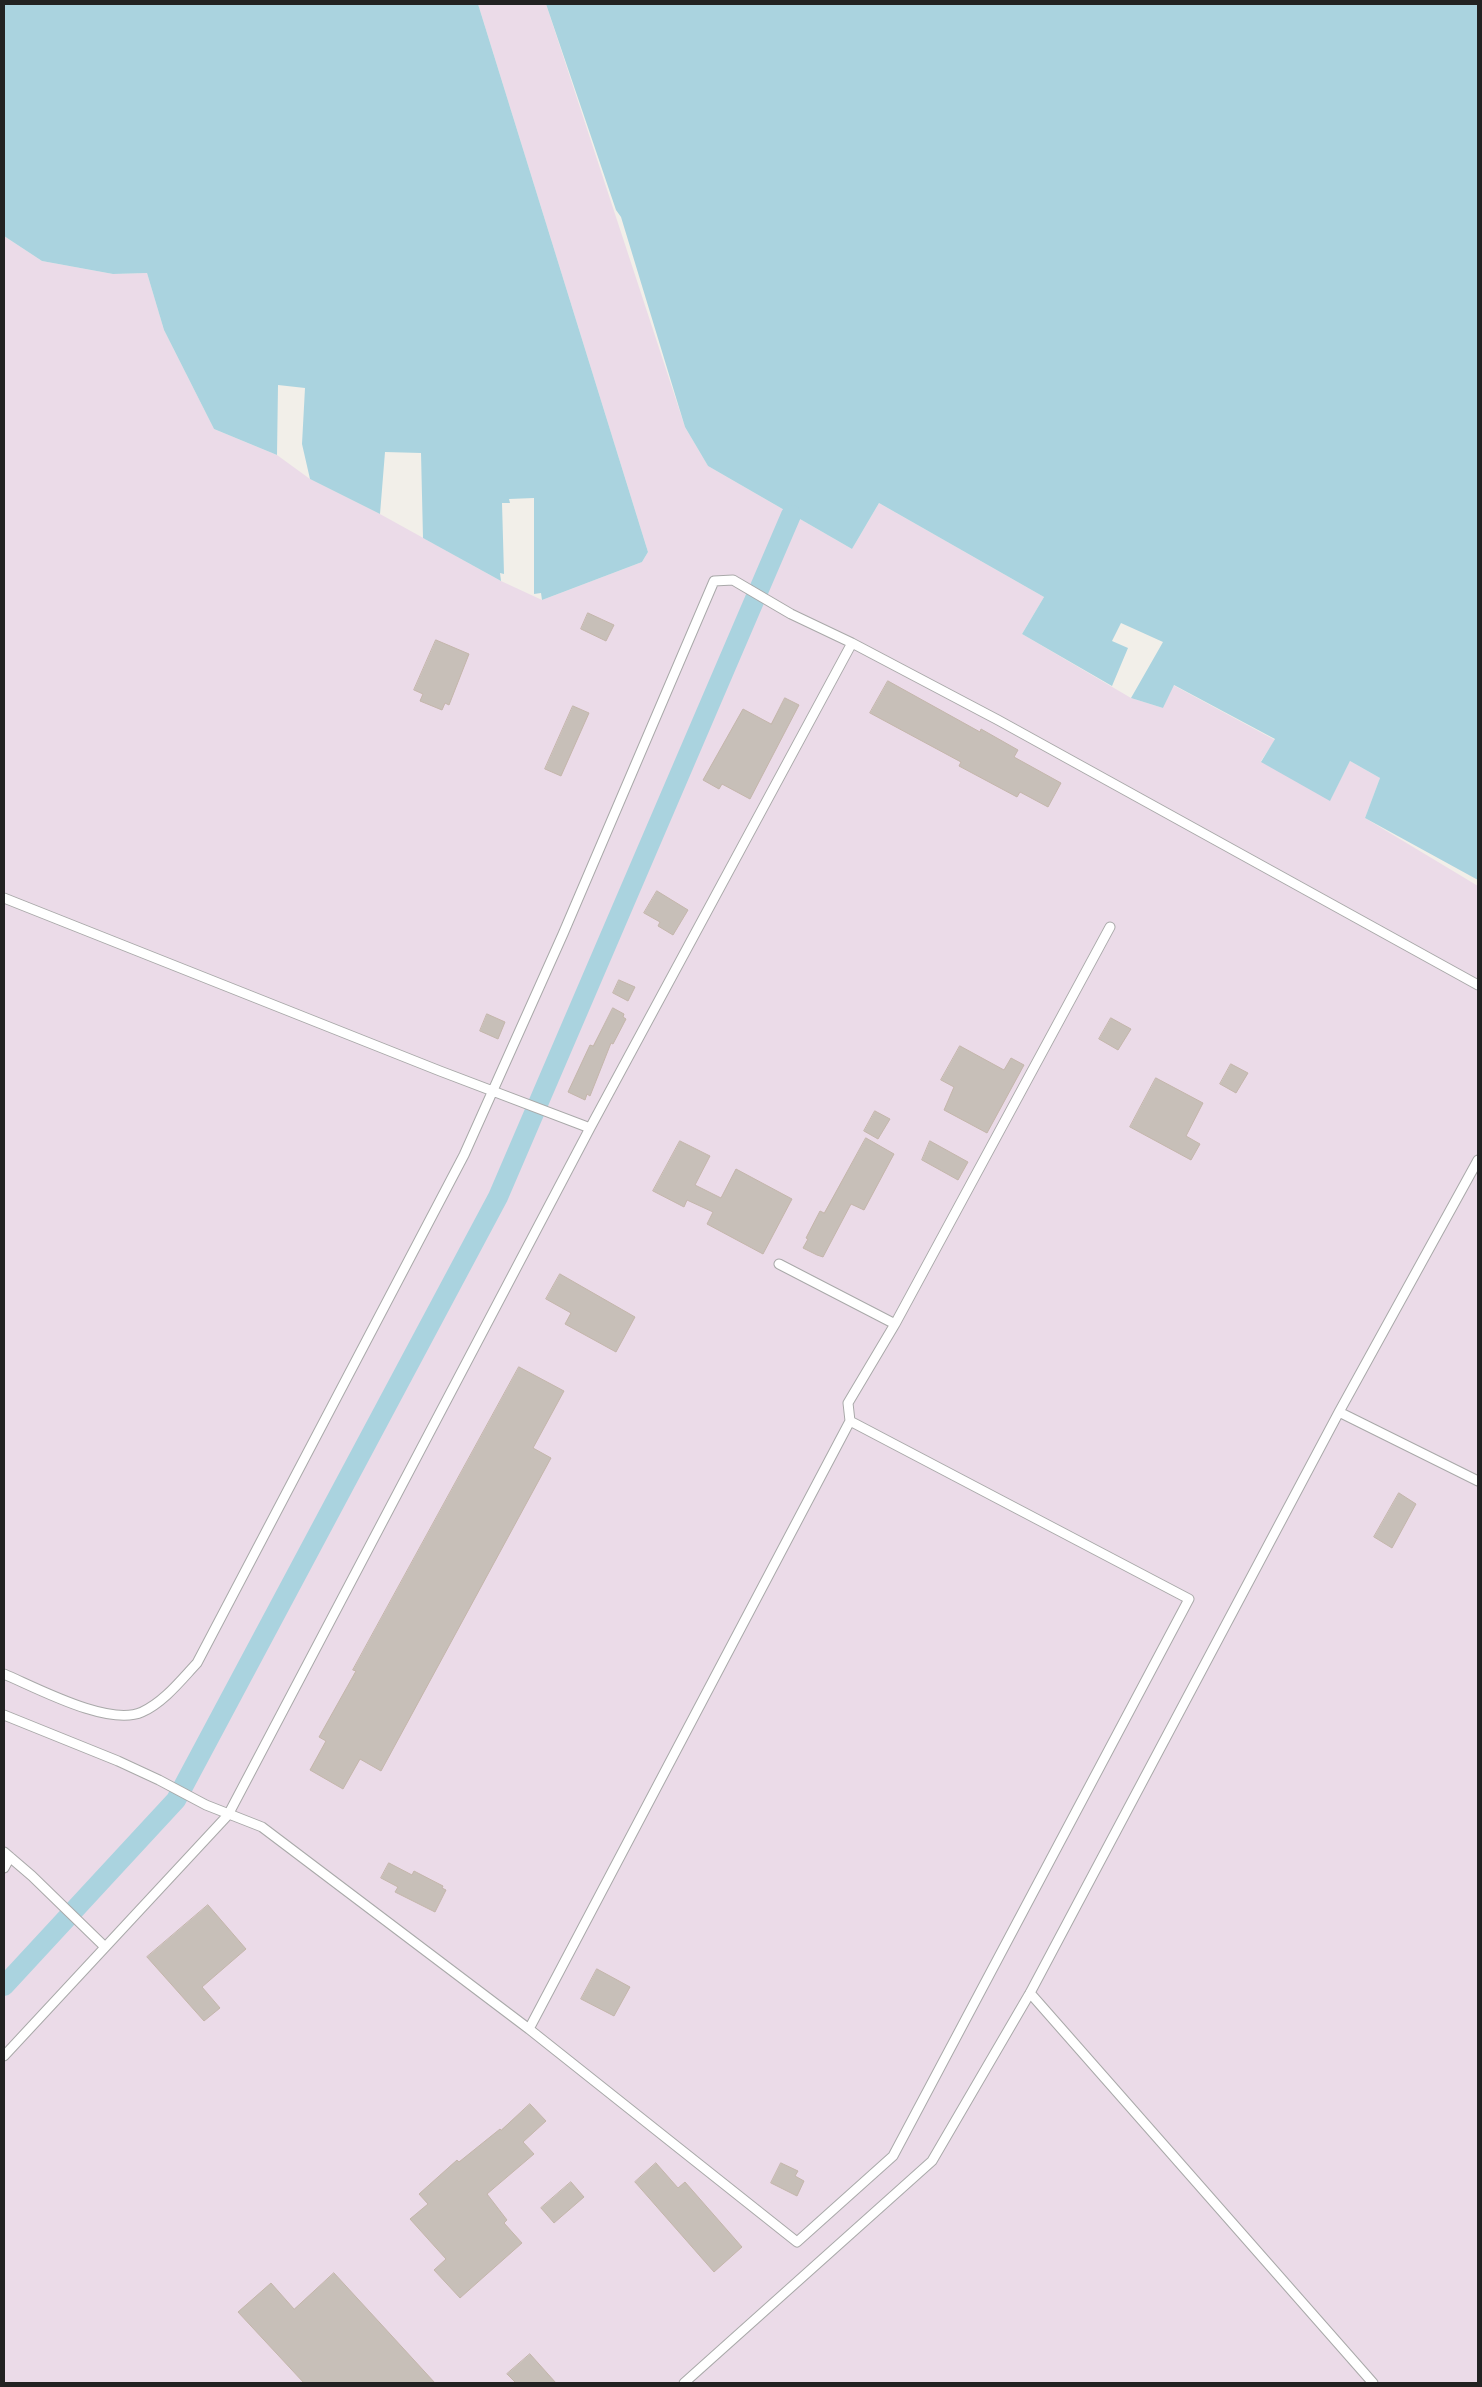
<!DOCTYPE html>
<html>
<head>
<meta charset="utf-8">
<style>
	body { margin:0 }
	#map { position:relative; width:1482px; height:2387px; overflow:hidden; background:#f2efe9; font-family:Karla,sans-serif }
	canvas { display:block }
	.frame { position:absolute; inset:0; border:5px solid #222; pointer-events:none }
</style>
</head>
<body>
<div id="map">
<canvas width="1482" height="2387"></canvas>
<div class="frame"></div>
</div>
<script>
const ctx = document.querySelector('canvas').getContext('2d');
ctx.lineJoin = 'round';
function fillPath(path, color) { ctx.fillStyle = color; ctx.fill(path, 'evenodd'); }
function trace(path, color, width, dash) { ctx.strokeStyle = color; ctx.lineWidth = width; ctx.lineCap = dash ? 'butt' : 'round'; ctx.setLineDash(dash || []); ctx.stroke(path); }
const industrial = new Path2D(`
	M 478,4 L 546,4 L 685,427 L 708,466 L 852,549 L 879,503 L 1044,597 L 1022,634 L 1131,698 L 1163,708 L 1173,685 L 1275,740 L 1261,761 L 1330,800 L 1350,761 L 1380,778 L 1365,818 L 1478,886 L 1478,2383 L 4,2383 L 4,236 L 42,261 L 113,274 L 147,273 L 164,330 L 214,429 L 277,455 L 310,479 L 380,514 L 501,581 L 542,600 L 642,562 L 648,552 Z`);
const water = new Path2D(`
	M 4,4 L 478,4 L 648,552 L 642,562 L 542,600 L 541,593 L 534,594 L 534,498 L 509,499 L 510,503 L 502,503 L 504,574 L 500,573 L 501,581 L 423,538 L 421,453 L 385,452 L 380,514 L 310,479 L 302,444 L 305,388 L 278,385 L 277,455 L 214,429 L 164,330 L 147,273 L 113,274 L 42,261 L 4,236 Z
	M 546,4 L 1478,4 L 1478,880 L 1365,818 L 1380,778 L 1350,761 L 1330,801 L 1261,762 L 1275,739 L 1174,685 L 1163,708 L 1131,698 L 1163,642 L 1121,623 L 1112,641 L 1128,648 L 1112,686 L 1022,634 L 1044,597 L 879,503 L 852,549 L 708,466 L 685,427 L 621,217 L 616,210 Z`);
const canal = new Path2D(`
	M 4,1986 L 176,1800 L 498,1197 L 791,515`);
const building = new Path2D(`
	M 588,613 L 614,625 L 606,641 L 581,629 Z
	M 436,640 L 469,654 L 449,705 L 445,703 L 442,710 L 420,701 L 423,694 L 414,690 Z
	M 888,681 L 980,732 L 981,729 L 1018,750 L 1014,757 L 1061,783 L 1048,807 L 1020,792 L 1017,797 L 959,766 L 961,762 L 870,713 Z
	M 785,698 L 799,705 L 750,799 L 722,784 L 719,789 L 703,780 L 743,709 L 771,724 Z
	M 573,706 L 589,713 L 561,776 L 545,769 Z
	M 657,891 L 688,910 L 673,935 L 658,926 L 660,922 L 644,913 Z
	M 619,980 L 635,987 L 628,1001 L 613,993 Z
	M 613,1008 L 624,1014 L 623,1017 L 626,1019 L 613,1044 L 611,1043 L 590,1096 L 587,1094 L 585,1100 L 568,1092 L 590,1045 L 593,1046 Z
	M 487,1014 L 505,1022 L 498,1039 L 480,1031 Z
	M 1111,1018 L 1131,1029 L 1118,1050 L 1099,1039 Z
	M 960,1046 L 1004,1070 L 1011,1058 L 1024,1065 L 987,1133 L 944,1110 L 954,1087 L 941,1080 Z
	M 1231,1064 L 1248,1073 L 1236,1093 L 1220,1084 Z
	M 1156,1078 L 1203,1103 L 1186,1136 L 1200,1144 L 1191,1160 L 1130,1127 Z
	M 875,1111 L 890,1119 L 878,1139 L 864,1131 Z
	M 866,1138 L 894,1154 L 864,1210 L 851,1204 L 823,1257 L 817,1255 L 803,1248 L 808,1239 L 806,1238 L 820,1211 L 824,1213 Z
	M 680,1141 L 710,1156 L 695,1185 L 721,1198 L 736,1169 L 792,1199 L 763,1254 L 707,1224 L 713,1212 L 687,1200 L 684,1207 L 653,1191 Z
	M 930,1141 L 968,1162 L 958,1180 L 922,1160 Z
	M 560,1274 L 635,1317 L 616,1352 L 565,1324 L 571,1313 L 546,1299 Z
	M 519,1367 L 564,1391 L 533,1448 L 551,1458 L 381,1771 L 360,1759 L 343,1789 L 310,1770 L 326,1741 L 319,1737 L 356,1671 L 353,1670 Z
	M 1399,1493 L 1416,1504 L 1392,1548 L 1374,1537 Z
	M 389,1863 L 412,1875 L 414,1871 L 443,1886 L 442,1888 L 446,1890 L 435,1912 L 395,1892 L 398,1887 L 381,1878 Z
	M 208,1905 L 246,1949 L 202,1987 L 220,2008 L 204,2021 L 147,1957 Z
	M 597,1969 L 630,1987 L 614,2016 L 581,1999 Z
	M 530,2104 L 546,2121 L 523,2142 L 534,2154 L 487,2194 L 507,2220 L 504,2223 L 522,2243 L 460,2298 L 434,2270 L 446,2259 L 410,2219 L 428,2204 L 419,2194 L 457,2160 L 459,2162 L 500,2129 L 501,2130 Z
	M 656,2163 L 678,2188 L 685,2182 L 742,2247 L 714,2272 L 635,2182 Z
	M 781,2163 L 798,2171 L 795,2176 L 804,2181 L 797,2196 L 771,2183 Z
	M 571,2182 L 584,2197 L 554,2223 L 541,2208 Z
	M 334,2273 L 380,2323 L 435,2383 L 304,2383 L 238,2312 L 271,2283 L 294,2309 Z
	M 530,2354 L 556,2383 L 516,2383 L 507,2374 Z`);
const service = new Path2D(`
	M 4,898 L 440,1071 L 590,1128
	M 779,1264 L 895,1324
	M 1339,1412 L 1478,1481
	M 4,1674 C 37,1688 109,1727 142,1712 C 164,1702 181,1680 197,1663 L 464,1155 L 563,934 L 714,581 L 733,580 L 791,614 L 852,643 L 998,720 L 1478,985
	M 4,1715 L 118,1761 L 159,1780 L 206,1805 L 262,1827 L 529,2029 L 797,2242 L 893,2156 L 1189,1599 L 850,1421
	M 4,1852 L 32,1876 L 105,1947
	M 4,1868 L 10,1857
	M 1030,1993 L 1373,2383
	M 529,2029 L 850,1421 L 848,1403 L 895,1324 L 1110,927
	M 4,2056 L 228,1815 L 590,1128 L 852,643
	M 684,2383 L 932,2161 L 1030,1993 L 1339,1412 L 1478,1160`);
fillPath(industrial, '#ebdbe8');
fillPath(water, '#aad3df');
trace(canal, '#aad3df', 20);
fillPath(building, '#c7bfb8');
trace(building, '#c4b6ab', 1);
trace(service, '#a9a9a9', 11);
trace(service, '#fff', 9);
</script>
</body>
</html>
